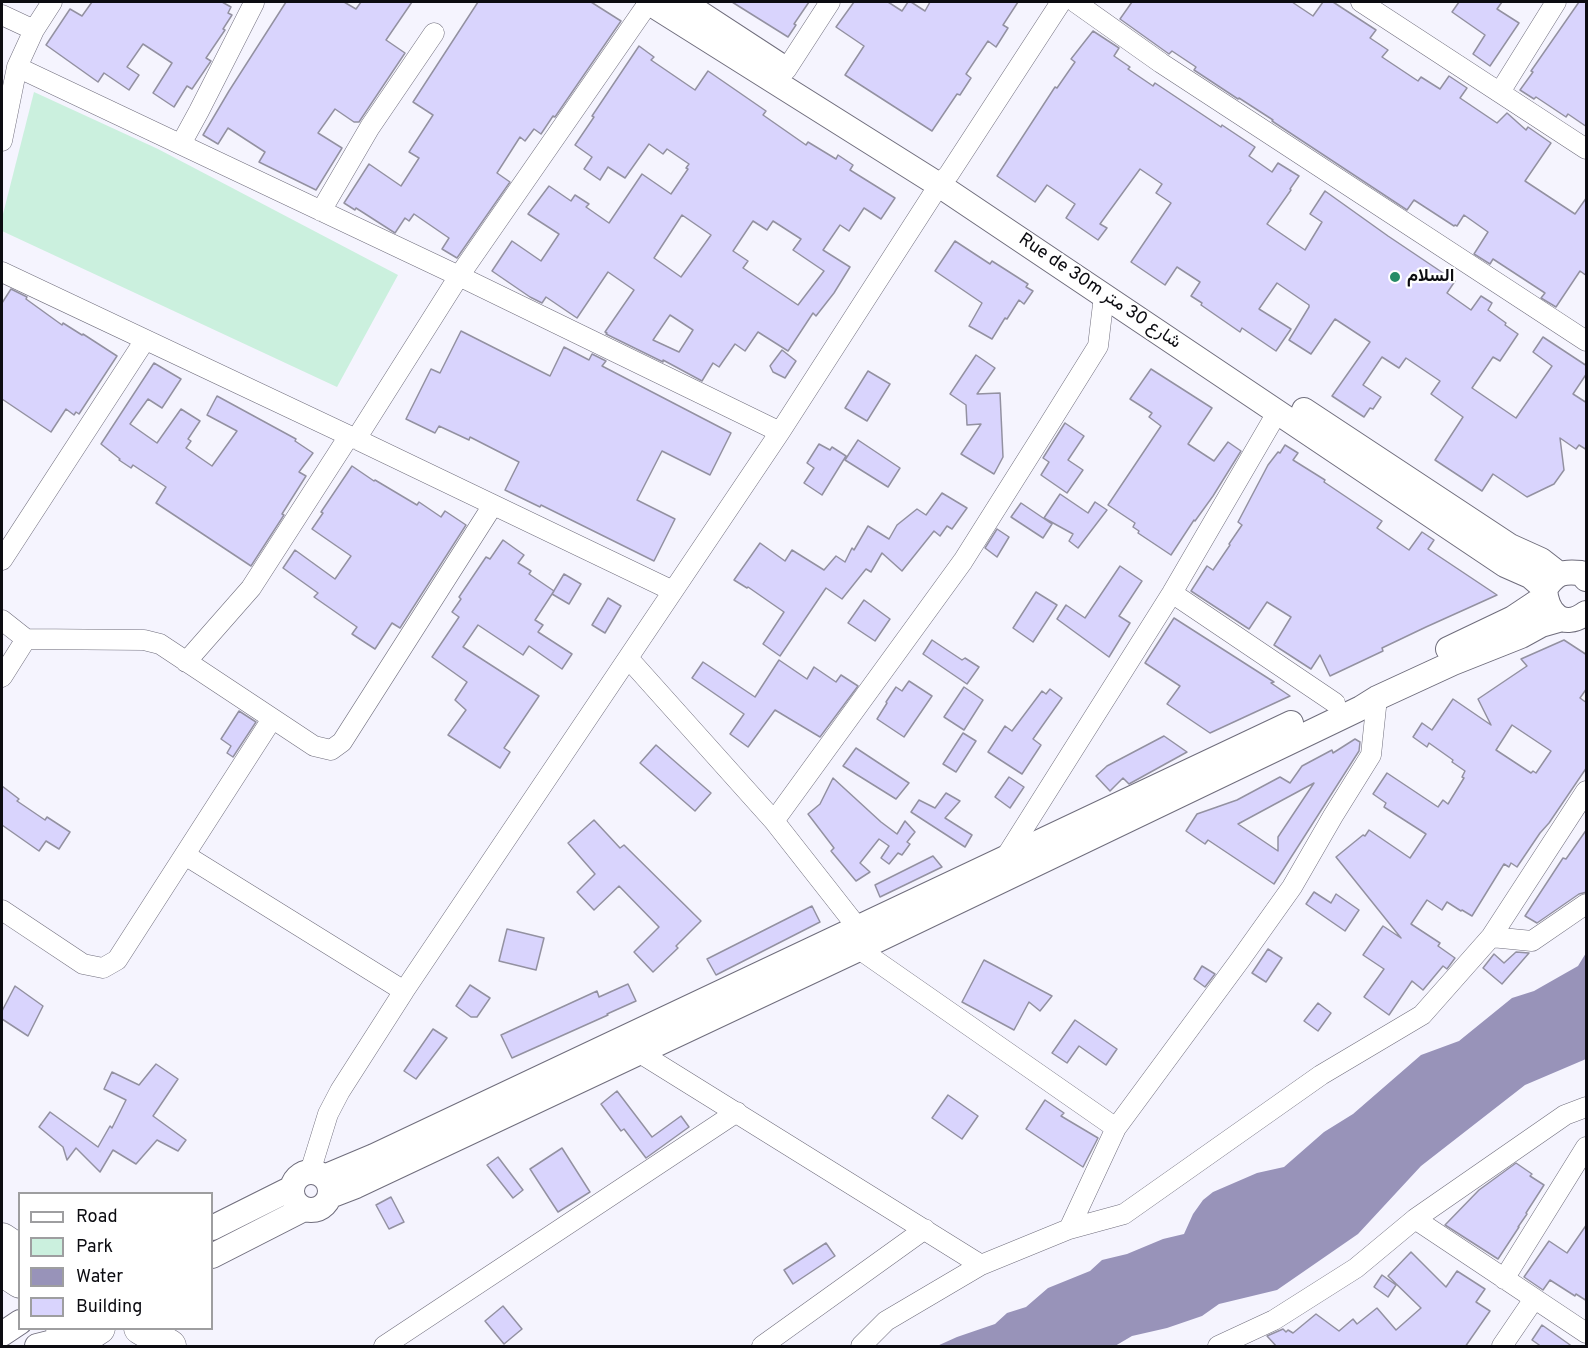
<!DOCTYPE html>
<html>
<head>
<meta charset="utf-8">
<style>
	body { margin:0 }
	#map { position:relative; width:1588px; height:1348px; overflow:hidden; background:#f5f4fe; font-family:Overpass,sans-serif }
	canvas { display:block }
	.frame { position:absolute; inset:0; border:3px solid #0c0c11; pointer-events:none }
	.legend { position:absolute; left:18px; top:1192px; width:195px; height:138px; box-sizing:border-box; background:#fff; border:2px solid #9e9ea0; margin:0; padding:8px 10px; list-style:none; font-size:18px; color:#0c0c11 }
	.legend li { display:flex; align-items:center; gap:12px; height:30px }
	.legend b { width:30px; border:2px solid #9e9ea0 }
</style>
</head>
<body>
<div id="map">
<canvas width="1588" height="1348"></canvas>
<div class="frame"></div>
<ul class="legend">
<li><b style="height:8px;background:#fff"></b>Road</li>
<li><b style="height:16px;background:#cbf0de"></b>Park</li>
<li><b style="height:16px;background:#9893b9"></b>Water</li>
<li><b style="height:16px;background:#d9d4fd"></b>Building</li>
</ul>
</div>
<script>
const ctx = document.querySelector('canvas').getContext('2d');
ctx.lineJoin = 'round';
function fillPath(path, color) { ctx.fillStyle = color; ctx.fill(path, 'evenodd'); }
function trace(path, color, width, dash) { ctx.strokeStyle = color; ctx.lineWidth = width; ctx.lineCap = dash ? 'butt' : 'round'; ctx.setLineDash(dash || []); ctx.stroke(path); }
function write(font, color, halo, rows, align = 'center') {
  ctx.font = font + ' Overpass,Vazirmatn,sans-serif'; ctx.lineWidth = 4.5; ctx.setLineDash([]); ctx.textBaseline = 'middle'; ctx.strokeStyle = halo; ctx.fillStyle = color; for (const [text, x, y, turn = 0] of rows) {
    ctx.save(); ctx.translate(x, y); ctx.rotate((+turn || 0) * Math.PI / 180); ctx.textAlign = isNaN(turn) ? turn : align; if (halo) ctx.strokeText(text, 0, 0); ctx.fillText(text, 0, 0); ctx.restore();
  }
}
const green = new Path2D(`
	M 34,92 L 158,149 L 398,275 L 337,387 L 2,231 L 2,218 Z`);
const water = new Path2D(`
	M 1586,953 L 1586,1059 L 1525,1085 L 1421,1166 L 1358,1234 L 1277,1290 L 1219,1304 L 1202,1316 L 1167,1328 L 1132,1336 L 1115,1346 L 937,1346 L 957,1337 L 995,1324 L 1007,1313 L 1026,1307 L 1048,1288 L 1090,1271 L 1102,1260 L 1127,1254 L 1163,1239 L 1184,1234 L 1193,1214 L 1203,1200 L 1213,1192 L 1257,1173 L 1284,1167 L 1324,1132 L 1353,1114 L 1421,1055 L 1459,1041 L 1512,998 L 1534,991 L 1578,966 Z`);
const building = new Path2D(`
	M 92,2 L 222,2 L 231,7 L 228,13 L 232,15 L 223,29 L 225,30 L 206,58 L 211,61 L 192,89 L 187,86 L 174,107 L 153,93 L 172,63 L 143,44 L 127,67 L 139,75 L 129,90 L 104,73 L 98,82 L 46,45 L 70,9 L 82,16 Z
	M 286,2 L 344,2 L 356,9 L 361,2 L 412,2 L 386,40 L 405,53 L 359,122 L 354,122 L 335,109 L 318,133 L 342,148 L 316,190 L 259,162 L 265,152 L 228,128 L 218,144 L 203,135 L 229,91 Z
	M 478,2 L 591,2 L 621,21 L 555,117 L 553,116 L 541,134 L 534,129 L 525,141 L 520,137 L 497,173 L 510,182 L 457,258 L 442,249 L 449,238 L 414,214 L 409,221 L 405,218 L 395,233 L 356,208 L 355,210 L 344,203 L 369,164 L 401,186 L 419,158 L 409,152 L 433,115 L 413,102 Z
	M 732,2 L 809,2 L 794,24 L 796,25 L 788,37 Z
	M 854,2 L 888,2 L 902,11 L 908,2 L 911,2 L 925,11 L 930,2 L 1018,2 L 1003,25 L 1008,28 L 996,47 L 988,41 L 966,74 L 971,78 L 960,95 L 957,94 L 932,131 L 845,75 L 864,46 L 836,27 Z
	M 1132,2 L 1292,2 L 1313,16 L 1323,2 L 1333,2 L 1376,30 L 1370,38 L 1388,50 L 1382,57 L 1418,81 L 1421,77 L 1440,89 L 1449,76 L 1467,88 L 1460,98 L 1497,123 L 1507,113 L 1526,130 L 1528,127 L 1551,143 L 1525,181 L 1575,214 L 1587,197 L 1587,276 L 1580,271 L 1556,307 L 1541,298 L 1545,293 L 1493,259 L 1490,264 L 1474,254 L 1488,232 L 1464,215 L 1457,226 L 1455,225 L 1454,226 L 1414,200 L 1407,210 L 1272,121 L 1273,120 L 1239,98 L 1238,99 L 1194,70 L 1196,67 L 1172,51 L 1169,54 L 1120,19 Z
	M 1459,2 L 1502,2 L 1497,9 L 1519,23 L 1490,66 L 1473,54 L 1485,35 L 1452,12 Z
	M 1579,2 L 1587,2 L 1587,127 L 1568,114 L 1566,117 L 1536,97 L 1534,99 L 1520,90 L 1533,72 L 1531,71 Z
	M 1093,31 L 1119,48 L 1114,56 L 1130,67 L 1128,69 L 1153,86 L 1155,83 L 1221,127 L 1222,125 L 1255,147 L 1249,156 L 1272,172 L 1278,163 L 1299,176 L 1290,189 L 1291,190 L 1267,224 L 1305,250 L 1322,222 L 1310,214 L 1325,191 L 1388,236 L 1455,281 L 1447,293 L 1471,310 L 1481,296 L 1492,303 L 1488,310 L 1506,323 L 1505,325 L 1518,334 L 1500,361 L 1493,357 L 1472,388 L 1516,418 L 1552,366 L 1533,352 L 1543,337 L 1587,366 L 1587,373 L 1573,394 L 1587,403 L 1587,450 L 1579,445 L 1576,449 L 1560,438 L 1564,470 L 1554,484 L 1527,497 L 1493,474 L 1482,491 L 1435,460 L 1463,417 L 1431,394 L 1440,381 L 1406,358 L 1399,368 L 1382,357 L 1363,385 L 1381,397 L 1373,409 L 1370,408 L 1364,417 L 1332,396 L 1370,342 L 1335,319 L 1311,354 L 1289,340 L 1309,307 L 1309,305 L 1277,283 L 1259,309 L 1291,329 L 1276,351 L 1242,328 L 1240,332 L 1201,305 L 1202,303 L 1191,296 L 1200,282 L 1177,267 L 1165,285 L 1131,262 L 1171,203 L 1156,193 L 1162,184 L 1140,169 L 1100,224 L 1107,228 L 1098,240 L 1066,218 L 1075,204 L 1047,185 L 1035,202 L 997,176 L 1055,87 L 1057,88 L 1075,62 L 1071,59 Z
	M 639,46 L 654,57 L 651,60 L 695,90 L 708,71 L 766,111 L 763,115 L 806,145 L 808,142 L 836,159 L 838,155 L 853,165 L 850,170 L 895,198 L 881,219 L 864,208 L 849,231 L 840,225 L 823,250 L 850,267 L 834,293 L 816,316 L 813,313 L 788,351 L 758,332 L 745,351 L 735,344 L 719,367 L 713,363 L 702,381 L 663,360 L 663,362 L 606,334 L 607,333 L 605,332 L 634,290 L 608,272 L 577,318 L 546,297 L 542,303 L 530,297 L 492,271 L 512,241 L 541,261 L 559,234 L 528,214 L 549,186 L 571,201 L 575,195 L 589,204 L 586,207 L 609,223 L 642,174 L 671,194 L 688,169 L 686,168 L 689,164 L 667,149 L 663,154 L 649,144 L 625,178 L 608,167 L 600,180 L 584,169 L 592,157 L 575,145 L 594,117 L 592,116 ZM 682,215 L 711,235 L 681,277 L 654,258 ZM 753,221 L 767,230 L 773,221 L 801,239 L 793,250 L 824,271 L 798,305 L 743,268 L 748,261 L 733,251 ZM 670,315 L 693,330 L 679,352 L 653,340 Z
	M 955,241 L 990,264 L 992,261 L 1028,284 L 1026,287 L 1033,291 L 1024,304 L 1019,300 L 1007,319 L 1005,318 L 992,339 L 969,326 L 982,303 L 935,271 Z
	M 11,289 L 27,297 L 26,299 L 62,325 L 63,323 L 82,335 L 83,334 L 117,356 L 79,414 L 76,412 L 74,415 L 66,409 L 51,432 L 2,399 L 2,303 Z
	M 461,331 L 550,376 L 564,347 L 589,360 L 592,354 L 606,361 L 602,366 L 731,433 L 710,475 L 662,451 L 637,500 L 675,519 L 654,561 L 541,505 L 540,507 L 505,490 L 519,462 L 470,437 L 469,440 L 439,426 L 435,433 L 406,419 L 431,369 L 440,373 Z
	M 782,350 L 796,361 L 785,378 L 773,372 L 770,366 Z
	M 976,355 L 995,368 L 977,394 L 1000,393 L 1003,457 L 994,474 L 961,454 L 981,424 L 967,425 L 966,405 L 950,394 Z
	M 154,363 L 181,379 L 162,408 L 148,399 L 130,424 L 157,443 L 181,409 L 200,421 L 188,439 L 191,441 L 186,448 L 212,466 L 237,431 L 207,415 L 217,396 L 296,439 L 295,441 L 313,453 L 299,472 L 306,476 L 282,514 L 284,515 L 251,566 L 156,503 L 166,487 L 133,465 L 131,468 L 119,460 L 120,459 L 101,444 Z
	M 1151,369 L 1212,408 L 1188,444 L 1214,461 L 1228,442 L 1241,451 L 1213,496 L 1195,521 L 1194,520 L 1171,555 L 1138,533 L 1139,531 L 1133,527 L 1135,523 L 1108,505 L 1161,426 L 1149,417 L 1152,413 L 1130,399 Z
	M 868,371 L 890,384 L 867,421 L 845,408 Z
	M 1065,423 L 1084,436 L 1068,460 L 1083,470 L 1067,493 L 1041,475 L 1049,462 L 1043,458 Z
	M 858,440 L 900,468 L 888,487 L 845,460 Z
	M 819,444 L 830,450 L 832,447 L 846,456 L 822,495 L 804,483 L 814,468 L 807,463 Z
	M 1285,445 L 1298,453 L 1293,460 L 1325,480 L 1324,482 L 1382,521 L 1377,528 L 1409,550 L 1422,532 L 1434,540 L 1428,549 L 1497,595 L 1426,627 L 1382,648 L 1383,651 L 1330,676 L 1320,655 L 1311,669 L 1274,645 L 1291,617 L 1267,602 L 1249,629 L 1191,591 L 1207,566 L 1213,570 L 1230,545 L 1229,544 L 1242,525 L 1238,522 L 1268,465 L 1278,452 L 1280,453 Z
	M 352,466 L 374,481 L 375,480 L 417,505 L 419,502 L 441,517 L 445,511 L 466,525 L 400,628 L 392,623 L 375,649 L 352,634 L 357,627 L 314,597 L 318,593 L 283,568 L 295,550 L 335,579 L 351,556 L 312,529 L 323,513 L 321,512 Z
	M 942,493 L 967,508 L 952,529 L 947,526 L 940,536 L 934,531 L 902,571 L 882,553 L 871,572 L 866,569 L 842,599 L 826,588 L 780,656 L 763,644 L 784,612 L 748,587 L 747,588 L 734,580 L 760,543 L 785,561 L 792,550 L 824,570 L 836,556 L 845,562 L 852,548 L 854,550 L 868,526 L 889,539 L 897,525 L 917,509 L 926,515 Z
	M 1060,494 L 1088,513 L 1095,502 L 1107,510 L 1078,548 L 1069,541 L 1073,534 L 1044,518 Z
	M 1021,503 L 1052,524 L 1043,538 L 1011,517 Z
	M 997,529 L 1009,537 L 997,557 L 985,548 Z
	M 503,540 L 524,555 L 518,563 L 531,571 L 529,574 L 554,591 L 535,620 L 543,625 L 538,632 L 572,654 L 562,669 L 529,646 L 523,655 L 478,625 L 463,647 L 539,696 L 504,748 L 510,752 L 500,768 L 448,735 L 466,710 L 455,700 L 467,682 L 432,657 L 459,617 L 452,612 L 461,599 L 459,597 L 486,557 L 490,559 Z
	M 1120,566 L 1142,581 L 1119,616 L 1130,623 L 1109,657 L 1057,619 L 1066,605 L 1085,618 Z
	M 564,574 L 581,584 L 569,604 L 552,594 Z
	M 1036,592 L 1057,605 L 1033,642 L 1013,628 Z
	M 608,598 L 621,606 L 605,633 L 592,625 Z
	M 864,600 L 890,619 L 875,641 L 848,623 Z
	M 1174,618 L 1274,682 L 1271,683 L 1290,696 L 1210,733 L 1167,704 L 1180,686 L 1145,663 Z
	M 932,640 L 962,660 L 965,658 L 979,667 L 967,684 L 923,654 Z
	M 1564,640 L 1587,655 L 1587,688 L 1580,698 L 1587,703 L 1587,767 L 1549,823 L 1540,833 L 1517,867 L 1511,863 L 1509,867 L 1504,864 L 1472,916 L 1462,910 L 1461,911 L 1447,902 L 1442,910 L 1427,900 L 1411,924 L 1440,943 L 1438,946 L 1455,958 L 1447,969 L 1443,966 L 1423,990 L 1412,981 L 1389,1015 L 1364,997 L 1384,969 L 1363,955 L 1383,926 L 1401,938 L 1336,857 L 1363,835 L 1365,836 L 1369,830 L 1410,858 L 1426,834 L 1384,807 L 1386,803 L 1373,794 L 1387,773 L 1438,807 L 1443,800 L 1448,804 L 1464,778 L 1462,777 L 1465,771 L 1452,762 L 1453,760 L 1429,743 L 1427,747 L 1413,737 L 1422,723 L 1432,730 L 1453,699 L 1491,725 L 1478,699 L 1527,666 L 1521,659 ZM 1512,725 L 1551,751 L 1536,773 L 1533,771 L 1531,773 L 1496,750 Z
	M 779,660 L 807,679 L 814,667 L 836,682 L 841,675 L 858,686 L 820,737 L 775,710 L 748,747 L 730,734 L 744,714 L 692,678 L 703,662 L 755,697 Z
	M 909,681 L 932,696 L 904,737 L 877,719 L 887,703 L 886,702 L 896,687 L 902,691 Z
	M 964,687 L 983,700 L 964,730 L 944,717 Z
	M 1050,689 L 1062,698 L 1033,739 L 1041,745 L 1022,774 L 988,752 L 1005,726 L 1012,731 L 1042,691 L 1046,694 Z
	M 239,711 L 256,722 L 233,757 L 227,753 L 231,746 L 221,739 Z
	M 963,733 L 976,741 L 956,772 L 943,764 Z
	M 1164,736 L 1187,752 L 1129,784 L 1123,778 L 1110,791 L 1096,776 L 1107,766 Z
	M 1355,739 L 1360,742 L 1359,751 L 1274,884 L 1208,840 L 1205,844 L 1186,831 L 1197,814 L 1237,800 L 1280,777 L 1290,783 L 1302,766 L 1332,750 L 1333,753 ZM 1314,783 L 1278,837 L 1278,851 L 1238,824 Z
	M 656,745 L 711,793 L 695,811 L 640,763 Z
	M 856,748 L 909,783 L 896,799 L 843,766 Z
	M 1009,777 L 1024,787 L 1010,808 L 995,797 Z
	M 833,778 L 881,822 L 897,834 L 905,821 L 915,832 L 907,842 L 910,844 L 902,855 L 898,853 L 889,864 L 881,858 L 889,846 L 879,839 L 860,863 L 870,872 L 856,881 L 831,851 L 834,848 L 808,814 L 820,804 Z
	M 2,786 L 19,799 L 17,801 L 45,820 L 47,817 L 70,832 L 59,849 L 46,841 L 39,851 L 2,825 Z
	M 946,793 L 960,801 L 945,818 L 972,835 L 965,847 L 911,812 L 919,800 L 935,808 Z
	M 594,820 L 620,848 L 624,845 L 701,921 L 676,946 L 678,948 L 653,972 L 634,952 L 659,927 L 619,886 L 594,910 L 577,892 L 595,874 L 568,843 Z
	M 1587,829 L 1587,892 L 1579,894 L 1537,923 L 1525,916 L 1563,858 L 1566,859 Z
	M 933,856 L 942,867 L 880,897 L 875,885 Z
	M 1314,892 L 1331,903 L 1336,894 L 1359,910 L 1345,931 L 1306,904 Z
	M 812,906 L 820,922 L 716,975 L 707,959 Z
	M 507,929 L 544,938 L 536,970 L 499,961 Z
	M 1268,949 L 1282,958 L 1266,982 L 1252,973 Z
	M 1516,952 L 1529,953 L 1502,984 L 1483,968 L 1494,954 L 1504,963 Z
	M 984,960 L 1052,996 L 1040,1011 L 1029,1002 L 1014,1030 L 962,1002 Z
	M 1202,966 L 1215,974 L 1205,987 L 1194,979 Z
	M 628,984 L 636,1001 L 607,1014 L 608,1015 L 512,1058 L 501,1035 L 597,991 L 599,997 Z
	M 470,985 L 490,998 L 477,1017 L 471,1017 L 456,1006 Z
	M 15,986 L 43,1006 L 28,1036 L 2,1019 L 2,1011 Z
	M 1318,1003 L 1331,1013 L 1318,1031 L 1304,1021 Z
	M 1075,1020 L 1117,1049 L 1106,1065 L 1079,1046 L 1067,1063 L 1052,1053 Z
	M 433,1029 L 447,1038 L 416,1079 L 404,1071 Z
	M 156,1064 L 178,1079 L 153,1116 L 186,1140 L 178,1151 L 157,1140 L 136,1164 L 113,1150 L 100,1172 L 76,1148 L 67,1160 L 63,1147 L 39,1127 L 50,1112 L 98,1147 L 110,1126 L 112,1128 L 126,1100 L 104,1089 L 112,1072 L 139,1085 Z
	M 617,1091 L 652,1137 L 681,1116 L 689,1127 L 646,1158 L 624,1129 L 621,1131 L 601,1104 Z
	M 948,1095 L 978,1116 L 962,1139 L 932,1118 Z
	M 1045,1100 L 1064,1113 L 1061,1116 L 1098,1138 L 1083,1167 L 1026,1129 Z
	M 562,1148 L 590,1192 L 558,1212 L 530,1169 Z
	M 498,1157 L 523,1190 L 513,1198 L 487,1165 Z
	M 1516,1163 L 1532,1174 L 1530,1176 L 1544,1185 L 1526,1213 L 1527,1214 L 1518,1227 L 1519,1227 L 1498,1259 L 1445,1225 L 1479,1190 Z
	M 391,1197 L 404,1222 L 389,1229 L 376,1205 Z
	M 1587,1224 L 1587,1301 L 1576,1294 L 1575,1296 L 1550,1280 L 1543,1290 L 1524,1277 L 1549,1241 L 1567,1253 Z
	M 826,1243 L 835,1256 L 793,1284 L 784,1270 Z
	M 1411,1252 L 1446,1287 L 1457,1271 L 1485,1289 L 1476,1302 L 1490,1311 L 1465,1347 L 1277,1347 L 1267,1336 L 1283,1329 L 1286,1332 L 1288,1330 L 1293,1333 L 1316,1314 L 1339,1331 L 1353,1319 L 1357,1324 L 1377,1308 L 1396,1330 L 1421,1308 L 1388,1276 Z
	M 1382,1275 L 1396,1285 L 1388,1297 L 1374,1287 Z
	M 503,1306 L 522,1329 L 504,1344 L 485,1321 Z
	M 1542,1325 L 1573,1347 L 1542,1347 L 1532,1340 Z`);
const minor = new Path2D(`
	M 1075,2 L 1161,63 L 1586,341
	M 1361,2 L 1586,149
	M 2,15 L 34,30
	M 17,67 L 459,276 L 780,432
	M 786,70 L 830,2
	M 1500,92 L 1556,2
	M 2,141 L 17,67 L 34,30 L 52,2
	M 181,144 L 199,111 L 254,3
	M 321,211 L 370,127 L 434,33
	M 2,272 L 356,439 L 673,591
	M 356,439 L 459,276 L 649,2
	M 2,560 L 145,340
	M 1172,593 L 1335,703
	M 2,620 L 26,639 L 144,640 L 160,644 L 314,746 L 331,750 L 342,742 L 493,505
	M 628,658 L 774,821 L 858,928
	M 186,662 L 251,588 L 349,436
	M 2,677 L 26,639
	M 774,821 L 963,561 L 1045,431 L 1098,346 L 1104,296
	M 185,855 L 404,991
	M 1005,858 L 1172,593 L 1278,411
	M 2,910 L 83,964 L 103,968 L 117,960 L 272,719
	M 1491,937 L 1586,791
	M 859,949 L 1116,1128
	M 640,1053 L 981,1265
	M 310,1172 L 328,1114 L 340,1091 L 404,991 L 780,432 L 939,185 L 949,174 L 1061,2
	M 1415,1219 L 1565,1115 L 1586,1107
	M 1069,1229 L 1116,1128 L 1240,960 L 1292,887 L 1333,816 L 1371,755 L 1377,698
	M 1504,1279 L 1586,1147
	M 384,1346 L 737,1112
	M 762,1346 L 925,1229
	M 861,1346 L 886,1321 L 981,1265 L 1069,1229 L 1124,1214 L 1321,1075 L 1422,1015 L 1491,937 L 1532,941 L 1586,904
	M 1218,1346 L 1274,1320 L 1356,1268 L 1415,1219 L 1586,1333
	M 1502,1346 L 1534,1299`);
const tertiary = new Path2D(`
	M 648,2 L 939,185 L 1505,565 L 1530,576 L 1545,589
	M 683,2 L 781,66
	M 1304,410 L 1510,546 L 1541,560 L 1559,574
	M 1586,579 L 1581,573 C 1562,571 1556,573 1545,589 C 1547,614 1563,630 1586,613
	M 1448,649 L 1513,618 L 1546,596
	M292 1191a19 19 0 1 1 38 0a19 19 0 1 1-38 0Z
	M 324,1177 L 374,1156 L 1291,723
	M 330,1196 L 356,1186 L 859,949 L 1361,708 L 1377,698 L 1453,663 L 1521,636 L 1541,625 L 1562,619
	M 212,1228 L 292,1188
	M 212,1256 L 304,1209
	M 2,1334 L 20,1322
	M 37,1346 L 77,1336`);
const primary = new Path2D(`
	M 2,1239 L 20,1251
	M 2,1270 L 20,1282
	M 62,1328 C 75,1337 87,1337 99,1328
	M 140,1328 L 170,1346`);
const markers = [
	[1395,277,6,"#268b67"]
];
const poiNames = [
	["السلام",1407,277]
];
const streetNames = [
	["Rue de 30m شارع 30 متر",1099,292,34]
];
fillPath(green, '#cbf0de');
fillPath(water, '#9893b9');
fillPath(building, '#d9d4fd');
trace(building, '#9391a1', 1.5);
trace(minor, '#6f6d7c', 21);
trace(tertiary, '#6f6d7c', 26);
trace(primary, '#6f6d7c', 33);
trace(minor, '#fff', 20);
trace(tertiary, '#fff', 24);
trace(primary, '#fff', 32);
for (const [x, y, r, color] of markers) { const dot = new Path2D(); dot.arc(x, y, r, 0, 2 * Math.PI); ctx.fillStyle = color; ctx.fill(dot); trace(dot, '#fff', 2); }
write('bold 18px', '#0c0c11', '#fff', poiNames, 'left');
write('18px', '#0c0c11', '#fff', streetNames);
</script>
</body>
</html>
